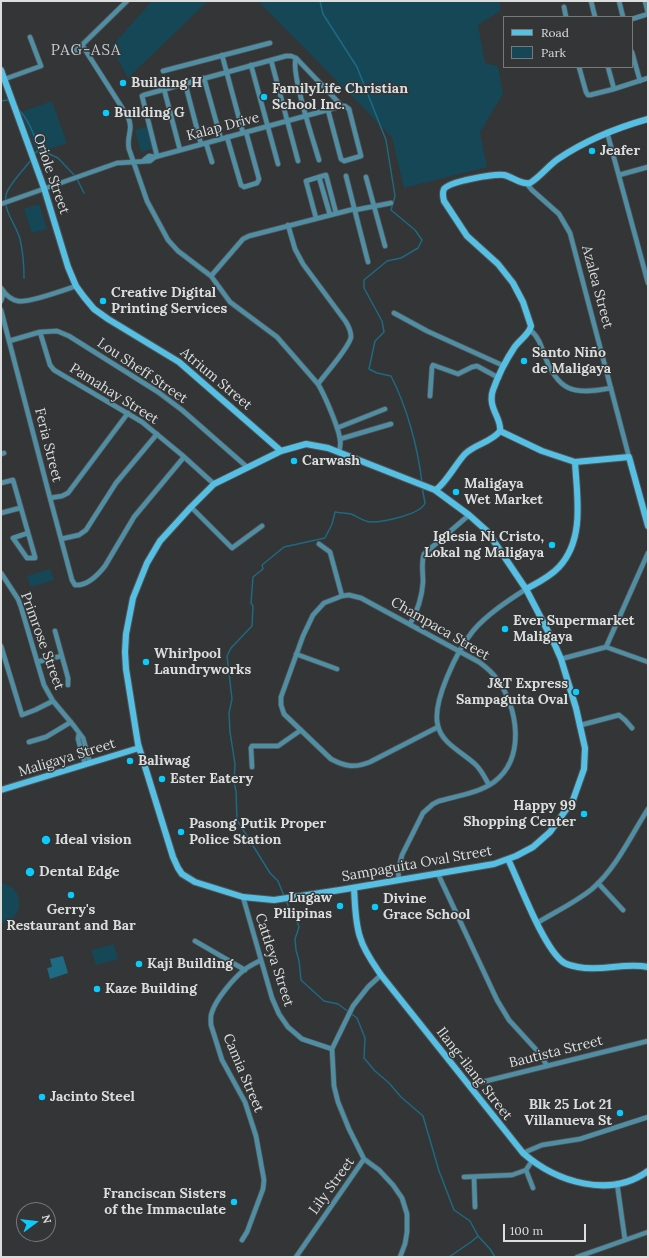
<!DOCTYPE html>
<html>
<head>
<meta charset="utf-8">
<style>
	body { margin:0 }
	#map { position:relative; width:649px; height:1258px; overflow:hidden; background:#333536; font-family:Lora,serif }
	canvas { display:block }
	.frame { position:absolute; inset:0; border:2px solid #dcdede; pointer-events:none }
	.legend { position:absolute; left:503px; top:16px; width:130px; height:52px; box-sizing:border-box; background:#333536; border:1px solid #777979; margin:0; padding:5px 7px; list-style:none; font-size:12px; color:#dcdede }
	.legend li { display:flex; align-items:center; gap:8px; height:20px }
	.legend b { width:20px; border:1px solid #777979 }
	.north { position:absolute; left:16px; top:1202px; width:40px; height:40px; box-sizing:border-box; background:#333536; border:1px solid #777979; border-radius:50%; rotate:75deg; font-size:11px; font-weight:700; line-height:16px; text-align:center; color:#dcdede }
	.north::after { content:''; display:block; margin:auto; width:14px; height:18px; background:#0ccafa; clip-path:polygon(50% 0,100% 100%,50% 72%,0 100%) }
	.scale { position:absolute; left:503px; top:1224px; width:83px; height:18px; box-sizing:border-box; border:2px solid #dcdede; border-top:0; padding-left:5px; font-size:12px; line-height:14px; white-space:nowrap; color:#dcdede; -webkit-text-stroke:3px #333536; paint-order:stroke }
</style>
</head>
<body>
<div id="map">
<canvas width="649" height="1258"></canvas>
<div class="frame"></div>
<ul class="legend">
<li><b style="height:5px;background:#56c0e4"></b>Road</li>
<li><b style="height:11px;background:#164757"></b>Park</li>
</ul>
<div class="north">N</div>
<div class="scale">100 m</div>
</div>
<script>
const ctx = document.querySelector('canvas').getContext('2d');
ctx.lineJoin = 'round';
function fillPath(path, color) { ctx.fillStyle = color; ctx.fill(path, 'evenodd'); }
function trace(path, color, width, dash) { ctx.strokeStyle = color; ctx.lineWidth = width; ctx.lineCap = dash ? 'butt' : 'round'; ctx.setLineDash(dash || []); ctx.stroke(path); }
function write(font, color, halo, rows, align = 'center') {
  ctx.font = font + ' Lora,serif'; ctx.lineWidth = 3; ctx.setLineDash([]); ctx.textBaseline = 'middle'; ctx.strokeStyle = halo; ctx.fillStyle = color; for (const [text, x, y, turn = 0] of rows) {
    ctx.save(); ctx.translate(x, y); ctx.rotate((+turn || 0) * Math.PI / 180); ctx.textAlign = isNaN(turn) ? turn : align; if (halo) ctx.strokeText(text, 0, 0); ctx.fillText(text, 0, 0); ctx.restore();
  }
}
const green = new Path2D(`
	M 152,1 L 208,1 L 128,78 L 111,47 Z
	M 258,1 L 500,1 L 500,11 L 478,25 L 485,63 L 498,66 L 503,94 L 480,132 L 487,167 L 404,188 L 392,137 Z
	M 52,101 L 67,143 L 37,154 L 21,112 Z
	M 149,126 L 155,148 L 141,152 L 135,130 Z
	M 39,204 L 47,229 L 32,233 L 24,209 Z
	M 50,569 L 54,580 L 31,587 L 27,576 Z
	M 1,883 C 25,886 26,921 1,923 Z
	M 114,944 L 118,959 L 96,965 L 91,950 Z`);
const water = new Path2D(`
	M 63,956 L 68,973 L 50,979 L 47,968 L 52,967 L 50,959 Z`);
const stream = new Path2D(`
	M 320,1 L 323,14 L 357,67 L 386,140 L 395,196 L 391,210 L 415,230 L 422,240 L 418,248 L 401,258 L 387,261 L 364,280 L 364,288 L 382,321 L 384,332 L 375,341 L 369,369 L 377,373 L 391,376 C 407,407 418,448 422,483
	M 1,101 L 8,100 L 10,102
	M 17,108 C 29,119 34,135 39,149 L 58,158 L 75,176
	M 34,155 L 39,149
	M 77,179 L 84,193
	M 24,278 C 24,265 23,252 20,239 C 16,224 1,209 7,192 C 10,184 25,168 31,160
	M 284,896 L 278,881 L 270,873 L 237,820 L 236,791 L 234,782 L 235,764 L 230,732 L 229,713 L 232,699 L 227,656 L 231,648 L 252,626 L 253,606 L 251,603 L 253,577 L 263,569 L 262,565 L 284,547 L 325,538 L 332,524 L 335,512 C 340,513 346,513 351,514 C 357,516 364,522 371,522 C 383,522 420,515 425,503 L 422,487
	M 286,900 L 289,908 L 296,918 L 299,927 L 295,939 L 296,950 L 299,961 L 301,980 L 324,1001 L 338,1004 L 357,1018 L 365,1038 L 364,1058 L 375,1071 L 389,1083 L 401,1097 L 423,1116 L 439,1171 L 454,1210 L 470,1221 L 478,1236 L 490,1249 L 495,1257
	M 449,1257 L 471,1242 L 478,1236`);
const street = new Path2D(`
	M 591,1 L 595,17
	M 619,1 L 623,17
	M 645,1 L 648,13
	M 564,7 L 566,17
	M 632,19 L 648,14
	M 82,45 L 128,117 C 134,130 126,136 129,149 L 147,201 L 168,240 L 178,251 L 211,276 L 230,302 L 277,337 L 318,384 C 324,394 339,428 340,440 C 341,444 340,448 339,452
	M 75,51 L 82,45 L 127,1
	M 632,52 L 640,81
	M 222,55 L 243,133
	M 296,58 C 290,71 314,143 319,160
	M 271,60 L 298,161
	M 251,65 L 278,164
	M 579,67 L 586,92 L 588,95 L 590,95 L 614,89 L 648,78
	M 608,67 L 614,89
	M 163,71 L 270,43
	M 204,78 L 221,139
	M 5,79 L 41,66 L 30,37
	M 185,83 L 201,144
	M 164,89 L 180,150
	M 607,132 L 648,283
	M 227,137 L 241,185 L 244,187 L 257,183 L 259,179 L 246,132
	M 206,143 L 212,162
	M 157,156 L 142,96 L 144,95 L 286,56 L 291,56 L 296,58 L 342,106 L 345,106 L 349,109 L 361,156 L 344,161 L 341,159 L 328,110
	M 144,160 L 149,156 L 155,157 L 342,106
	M 619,175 L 648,167
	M 346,176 L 368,262
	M 319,177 L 326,175 L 336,213
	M 366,177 L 385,246
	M 527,184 L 532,190 L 559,214 L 570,233 L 629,457
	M 1,204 L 117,163 L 150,161 L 155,157
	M 355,210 L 391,203
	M 316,218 L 306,181 L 319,177 L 330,215
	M 288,225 L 295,249 L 303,264 L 346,322 C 349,327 351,332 351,337 C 349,348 325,374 318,384
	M 211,276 L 243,239 L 249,236 L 354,209
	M 1,288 C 5,294 11,300 18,301 C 29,303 64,290 76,286
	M 1,301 L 4,292
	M 1,310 L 50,498 L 72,580 L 75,585 C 87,586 98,575 105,566 L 134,517 L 184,457
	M 394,313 L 427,331 L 504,366
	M 530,330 C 538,336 541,345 544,354 C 558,392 573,395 611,388
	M 40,332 L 50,365 L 54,370 L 142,422 L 182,455 L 214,484
	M 9,341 L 40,332 L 57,331 L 69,336 L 158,392 L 182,410 L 247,467
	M 430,396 L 432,367 L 433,365 L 458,374 L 472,367 L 477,366 L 499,378
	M 337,428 L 385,409
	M 340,439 L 391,424
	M 1,454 L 4,453
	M 1,483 L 13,480 L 35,557 L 35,558 L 27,558 L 13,538 L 28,533
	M 50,498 L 62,496 L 68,493 L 128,413
	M 191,507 L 232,548 L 262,526
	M 1,513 L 20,508
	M 61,539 L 79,535 L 86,530 L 116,483 L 157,434
	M 319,544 L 330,552 L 342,596
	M 1,573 L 18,599 L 21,607 L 44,685 L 53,701 L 74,726 L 83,738 L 90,763
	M 410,624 C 417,612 422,597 423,582 C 423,573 421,563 424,554 L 469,515
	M 55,631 L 68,678 L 68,685
	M 1,646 L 22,715 L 35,710 L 53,701
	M 606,647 L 648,553
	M 606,647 L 648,662
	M 296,654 L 337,669
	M 561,659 L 606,647
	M 37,662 L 61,656
	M 581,725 L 619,715 L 625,720 L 632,728
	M 79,733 L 78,739 L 85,764
	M 29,742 L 46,737 L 71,722
	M 252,767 L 251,748 L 252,746 L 278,746 L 301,730
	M 489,785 C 485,778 482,771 476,765 C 464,753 442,744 438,726 C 431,703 458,649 473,631 C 486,615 509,600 526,589
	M 438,874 L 497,1000 L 509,1020 L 541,1055 L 547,1066
	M 399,880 L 398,871 L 402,855 L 423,813 L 433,804 L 439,801 C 457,796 479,793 494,782 C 526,758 518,707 497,679 C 492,672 486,667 479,662 L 361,598 L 349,595 L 342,596 L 324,603 L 313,615 L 303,636 L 281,697 L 281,705 L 284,714 L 331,759 C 346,767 355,768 370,762 L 438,727
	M 598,883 L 623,910
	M 243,897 L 272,998 L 279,1014 L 288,1027 L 302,1039 L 332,1049
	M 537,923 C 555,912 576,902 592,889 C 617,867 630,837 648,809
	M 195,941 L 245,970
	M 381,975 L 368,987 L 353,1006 L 332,1049 L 334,1086 L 338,1102 L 349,1129 L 364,1159 L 379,1170 L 393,1185 L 402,1198 L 407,1214 L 407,1232 L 405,1244 L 400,1257
	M 470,1087 L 482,1082 L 648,1041
	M 523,1153 L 542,1145 L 580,1139 L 648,1117
	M 526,1170 L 533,1188
	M 464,1177 L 512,1175 L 526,1170 L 532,1161
	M 474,1177 L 475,1207
	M 617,1183 L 625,1240
	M 242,1240 L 247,1232 L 263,1189 L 264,1180 L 256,1136 L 245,1102 L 222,1060 L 211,1025 C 211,1021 210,1016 212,1012 C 216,999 234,978 244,970 C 249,966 256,963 261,960
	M 296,1257 L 364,1159
	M 577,1257 L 648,1232`);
const secondary = new Path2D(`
	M 1,70 L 44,188 L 68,267 L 76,286 L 84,297 L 94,309 L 108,319 L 179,362 L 281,451
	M 500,431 L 542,451 L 575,462 L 629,457 L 648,526
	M 306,444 L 328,448 L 435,490 L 469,515 L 487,531 L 526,589 L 554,643 L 561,659 L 576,708 L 585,748 L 584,769 L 573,800 L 550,832 L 533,847 L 516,856 L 494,864 L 340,890 L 274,900 L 243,897 L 195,882 L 182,874 L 178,868 L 173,857 L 138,744 L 126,669 L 125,652 L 126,634 L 133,598 L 147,563 L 160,541 L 191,507 L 214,484 L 281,451 Z
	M 435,490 C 444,486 457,462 465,454 C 475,444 492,442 500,431 C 502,418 487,408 493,390 C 498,376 506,360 514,348 C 519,340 529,335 531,326 L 523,302 L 513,283 L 498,264 L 467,236 L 444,201 C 443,197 442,193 444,189 C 450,181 494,174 504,175 C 513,177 521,185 530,183 C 540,177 548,166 558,159 C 586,140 616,128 648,119
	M 526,589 C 537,583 550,577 559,567 C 585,539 577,497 575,462
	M 1,790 L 139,748
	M 508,859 C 520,884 543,947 563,962 C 567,965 573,966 578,967 C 601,972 625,962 648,967
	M 354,888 C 355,904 355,922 360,937 C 364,951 373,963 381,975 L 523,1153 C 556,1182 610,1199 648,1171`);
const markers = [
	[123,83,4,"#0ccafa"],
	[264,97,4,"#0ccafa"],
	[106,113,4,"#0ccafa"],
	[592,151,4,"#0ccafa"],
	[103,301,4,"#0ccafa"],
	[524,361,4,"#0ccafa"],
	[294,461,4,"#0ccafa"],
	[456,492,4,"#0ccafa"],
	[552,545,4,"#0ccafa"],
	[505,629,4,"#0ccafa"],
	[146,662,4,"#0ccafa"],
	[576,692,4,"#0ccafa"],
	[130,761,4,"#0ccafa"],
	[162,779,4,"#0ccafa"],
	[584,814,4,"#0ccafa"],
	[181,832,4,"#0ccafa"],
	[46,840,5,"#0ccafa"],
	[30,872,5,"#0ccafa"],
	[71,895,4,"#0ccafa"],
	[340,906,4,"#0ccafa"],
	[375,907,4,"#0ccafa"],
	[139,964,4,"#0ccafa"],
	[97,989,4,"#0ccafa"],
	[42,1097,4,"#0ccafa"],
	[620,1113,4,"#0ccafa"],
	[234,1202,4,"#0ccafa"]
];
const poiNames = [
	["Building H",131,83],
	["FamilyLife Christian",272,89],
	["School Inc.",272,105],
	["Building G",114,113],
	["Jeafer",600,151],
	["Creative Digital",111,293],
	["Printing Services",111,309],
	["Santo Niño",532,353],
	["de Maligaya",532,369],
	["Carwash",302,461],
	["Maligaya",464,484],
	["Wet Market",464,500],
	["Iglesia Ni Cristo,",544,537,"right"],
	["Lokal ng Maligaya",544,553,"right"],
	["Ever Supermarket",513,621],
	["Maligaya",513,637],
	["Whirlpool",154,654],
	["Laundryworks",154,670],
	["J&T Express",568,684,"right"],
	["Sampaguita Oval",568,700,"right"],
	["Baliwag",138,761],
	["Ester Eatery",170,779],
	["Happy 99",576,806,"right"],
	["Shopping Center",576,822,"right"],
	["Pasong Putik Proper",189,824],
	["Police Station",189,840],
	["Ideal vision",55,840],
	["Dental Edge",39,872],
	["Lugaw",332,898,"right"],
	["Pilipinas",332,914,"right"],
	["Divine",383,899],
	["Grace School",383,915],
	["Gerry's",71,910,"center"],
	["Restaurant and Bar",71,926,"center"],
	["Kaji Building",147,964],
	["Kaze Building",105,989],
	["Jacinto Steel",50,1097],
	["Blk 25 Lot 21",612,1105,"right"],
	["Villanueva St",612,1121,"right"],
	["Franciscan Sisters",226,1194,"right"],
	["of the Immaculate",226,1210,"right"]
];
const streetNames = [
	["Kalap Drive",223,127,-15],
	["Oriole Street",51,174,71],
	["Azalea Street",597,287,75],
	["Lou Sheff Street",142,371,34],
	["Atrium Street",216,379,40],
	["Pamahay Street",114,394,32],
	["Feria Street",48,445,76],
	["Champaca Street",440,629,30],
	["Primrose Street",42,641,70],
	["Maligaya Street",67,758,-17],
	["Sampaguita Oval Street",417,864,-10],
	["Cattleya Street",274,960,72],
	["Bautista Street",556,1052,-14],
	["Camia Street",243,1073,67],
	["Ilang-ilang Street",474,1074,52],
	["Lily Street",332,1186,-54]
];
const neighbourhoodNames = [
	["PAG-ASA",86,51]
];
fillPath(green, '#164757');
fillPath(water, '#1d6a82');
trace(stream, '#1d6a82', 1.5);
trace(street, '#515354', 6);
trace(secondary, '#515354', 8);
trace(street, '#508ea4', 4.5);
trace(secondary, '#56c0e4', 6);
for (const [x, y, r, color] of markers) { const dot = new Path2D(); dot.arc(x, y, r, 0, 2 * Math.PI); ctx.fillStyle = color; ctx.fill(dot); trace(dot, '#333536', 1.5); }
write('bold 14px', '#dcdede', '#333536', poiNames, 'left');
write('14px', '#dcdede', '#333536', streetNames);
ctx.letterSpacing = '1px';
write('15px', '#c3c7c8', '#333536', neighbourhoodNames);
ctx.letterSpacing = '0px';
</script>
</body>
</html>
